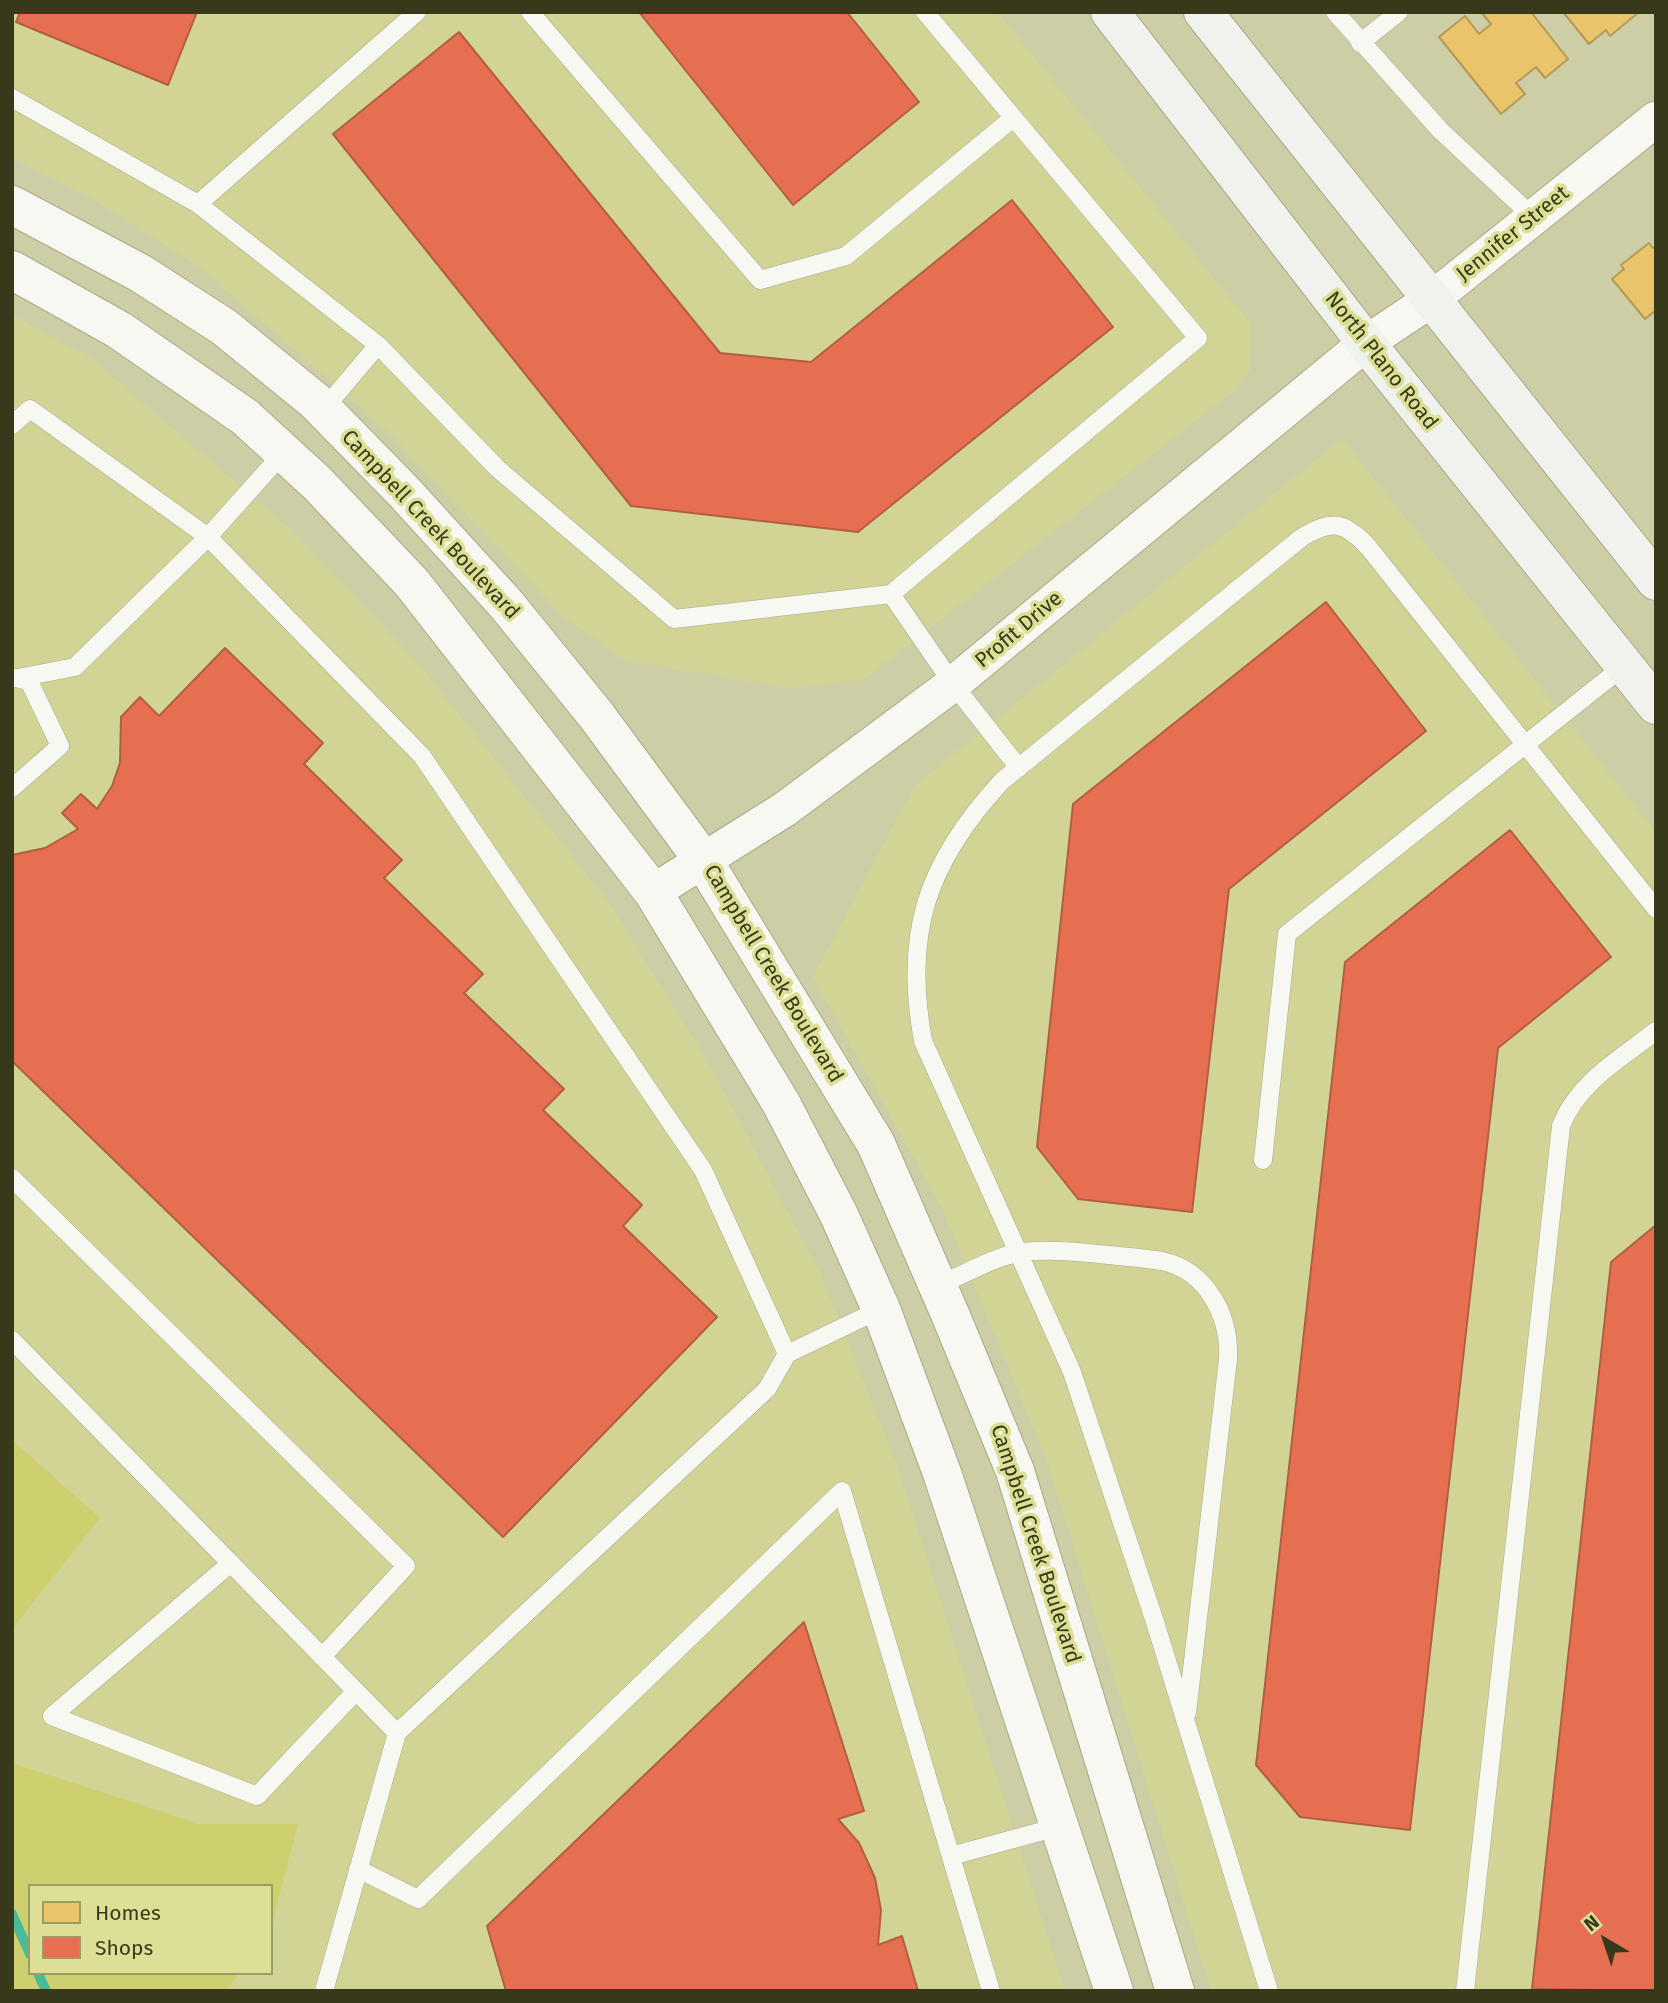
<!DOCTYPE html>
<html>
<head>
<meta charset="utf-8">
<style>
	body { margin:0 }
	#map { position:relative; width:1668px; height:2003px; overflow:hidden; background:#cdcea6; font-family:"Fira Sans",sans-serif }
	canvas { display:block }
	.frame { position:absolute; inset:0; border:14px solid #38391a; pointer-events:none }
	.legend { position:absolute; left:28px; top:1884px; width:245px; height:91px; box-sizing:border-box; background:#dcdf95; border:2px solid #9a9d64; margin:0; padding:9px 12px; list-style:none; font-size:21px; color:#38391a }
	.legend li { display:flex; align-items:center; gap:14px; height:35px }
	.legend b { width:35px; border:2px solid #9a9d64 }
	.north { position:absolute; left:1570px; top:1905px; width:70px; height:70px; -webkit-text-stroke:5px #dcdf95; paint-order:stroke; rotate:321deg; font-size:19px; font-weight:700; line-height:28px; text-align:center; color:#38391a }
	.north::after { content:''; display:block; margin:auto; width:24px; height:32px; background:#38391a; clip-path:polygon(50% 0,100% 100%,50% 72%,0 100%) }
</style>
</head>
<body>
<div id="map">
<canvas width="1668" height="2003"></canvas>
<div class="frame"></div>
<ul class="legend">
<li><b style="height:19px;background:#e9c46a"></b>Homes</li>
<li><b style="height:19px;background:#e76f51"></b>Shops</li>
</ul>
<div class="north">N</div>
</div>
<script>
const ctx = document.querySelector('canvas').getContext('2d');
ctx.lineJoin = 'round';
function fillPath(path, color) { ctx.fillStyle = color; ctx.fill(path, 'evenodd'); }
function trace(path, color, width, dash) { ctx.strokeStyle = color; ctx.lineWidth = width; ctx.lineCap = dash ? 'butt' : 'round'; ctx.setLineDash(dash || []); ctx.stroke(path); }
function write(font, color, halo, rows, align = 'center') {
  ctx.font = font + ' "Fira Sans",sans-serif'; ctx.lineWidth = 7; ctx.setLineDash([]); ctx.textBaseline = 'middle'; ctx.strokeStyle = halo; ctx.fillStyle = color; for (const [text, x, y, turn = 0] of rows) {
    ctx.save(); ctx.translate(x, y); ctx.rotate((+turn || 0) * Math.PI / 180); ctx.textAlign = isNaN(turn) ? turn : align; if (halo) ctx.strokeText(text, 0, 0); ctx.fillText(text, 0, 0); ctx.restore();
  }
}
const built = new Path2D(`
	M 12,12 L 997,12 L 1251,324 L 1250,372 L 1235,390 L 862,681 L 785,687 L 627,661 L 565,618 L 389,433 L 200,267 L 86,195 L 12,157 Z
	M 12,315 L 89,357 L 293,532 L 417,662 L 608,901 L 709,1064 L 818,1269 L 898,1468 L 1065,1991 L 12,1991 ZM 30,1886 L 271,1886 L 271,1973 L 30,1973 Z
	M 1342,439 L 1656,832 L 1656,1991 L 1211,1991 L 1047,1461 L 943,1210 L 813,977 L 915,785 Z`);
const green = new Path2D(`
	M 12,1440 L 100,1518 L 12,1629 Z
	M 12,1763 L 200,1824 L 298,1824 L 271,1928 L 271,1886 L 30,1886 L 30,1973 L 239,1973 L 226,1991 L 12,1991 Z`);
const homes = new Path2D(`
	M 1481,12 L 1531,12 L 1568,59 L 1545,78 L 1536,67 L 1516,83 L 1525,94 L 1501,114 L 1439,37 L 1465,16 L 1479,34 L 1491,24 Z
	M 1563,12 L 1639,12 L 1610,36 L 1606,30 L 1589,44 Z
	M 1649,243 L 1653,248 L 1656,246 L 1656,310 L 1645,319 L 1612,279 L 1624,269 L 1621,265 Z`);
const shops = new Path2D(`
	M 20,12 L 197,12 L 168,85 L 16,22 Z
	M 639,12 L 847,12 L 919,102 L 793,205 Z
	M 459,32 L 720,353 L 811,362 L 1012,200 L 1113,327 L 858,532 L 631,506 L 333,134 Z
	M 1326,602 L 1426,731 L 1229,889 L 1192,1212 L 1078,1199 L 1037,1147 L 1073,804 Z
	M 225,648 L 323,743 L 304,764 L 402,860 L 384,878 L 483,974 L 464,993 L 564,1089 L 543,1110 L 642,1205 L 623,1226 L 717,1317 L 503,1537 L 12,1061 L 12,855 L 45,848 L 78,829 L 62,813 L 81,794 L 97,809 L 112,786 L 120,763 L 121,717 L 140,697 L 159,716 Z
	M 1510,830 L 1611,957 L 1498,1048 L 1410,1830 L 1300,1817 L 1256,1765 L 1345,962 Z
	M 1656,1225 L 1656,1991 L 1532,1989 L 1611,1262 Z
	M 804,1622 L 864,1811 L 838,1819 L 859,1843 L 875,1878 L 881,1910 L 878,1945 L 902,1936 L 918,1991 L 506,1991 L 487,1926 Z`);
const stream = new Path2D(`
	M 12,1914 L 30,1954
	M 38,1973 L 46,1991`);
const service = new Path2D(`
	M 530,12 L 760,280 L 846,256 L 1013,118
	M 925,12 L 1198,338 L 891,594 L 953,684 L 1019,768
	M 1335,12 L 1440,130 L 1533,217
	M 1360,43 L 1399,12
	M 12,98 L 198,204 L 378,345 L 498,469 L 674,619 L 891,594
	M 198,204 L 417,12
	M 323,410 L 378,345
	M 12,425 L 30,409 L 208,537 L 422,756 L 703,1170 L 787,1354 L 767,1389 L 397,1733 L 12,1340
	M 18,678 L 75,667 L 208,537 L 283,453
	M 12,788 L 60,746 L 29,681 L 15,678
	M 1263,1160 L 1287,934 L 1624,666
	M 12,1178 L 406,1566 L 322,1657
	M 937,1286 C 961,1276 998,1255 1022,1252 C 1051,1249 1080,1252 1108,1255 C 1126,1257 1144,1258 1162,1261 C 1208,1271 1230,1317 1228,1359 L 1187,1713
	M 787,1354 L 881,1309
	M 231,1563 L 52,1716 L 257,1796 L 356,1691
	M 951,1856 L 1061,1826
	M 358,1869 L 418,1899 L 842,1491 L 991,1991
	M 324,1991 L 397,1733
	M 1269,1991 L 1155,1622 L 1072,1372 L 923,1041 C 903,933 927,862 1002,781 L 1301,538 C 1331,519 1345,521 1369,548 L 1656,909
	M 1465,1991 L 1561,1126 C 1577,1083 1621,1058 1656,1031`);
const minor = new Path2D(`
	M 653,892 L 785,809 L 953,684 L 1366,343 L 1432,299 L 1656,119`);
const tertiary = new Path2D(`
	M 12,205 L 140,273 L 224,327 L 315,401 L 404,492 L 506,604 L 596,715 L 703,860 L 876,1144 L 950,1314 L 1015,1471 L 1175,1991
	M 12,270 L 119,330 L 245,417 L 317,483 L 412,583 L 653,892 L 781,1103 L 839,1215 L 881,1309 L 942,1473 L 1114,1991`);
const secondary = new Path2D(`
	M 1110,12 L 1366,343 L 1656,705
	M 1203,12 L 1656,581`);
const streetNames = [
	["Jennifer Street",1513,234,-39],
	["North Plano Road",1381,361,52],
	["Campbell Creek Boulevard",430,525,47],
	["Profit Drive",1019,630,-40],
	["Campbell Creek Boulevard",773,974,59],
	["Campbell Creek Boulevard",1035,1544,72]
];
fillPath(built, '#d2d495');
fillPath(green, '#cecf6e');
fillPath(homes, '#e9c46a');
trace(homes, '#b49a52', 2);
fillPath(shops, '#e76f51');
trace(shops, '#b25f40', 2);
trace(stream, '#4bbb95', 10);
trace(service, '#a9aa89', 19);
trace(minor, '#a9aa89', 37);
trace(tertiary, '#a9aa89', 40);
trace(secondary, '#a9aa89', 40);
trace(service, '#f8f8f2', 18);
trace(minor, '#f8f8f2', 35);
trace(tertiary, '#f8f8f2', 38);
trace(secondary, '#f0f3ed', 38);
write('21px', '#38391a', '#dcdf95', streetNames);
</script>
</body>
</html>
